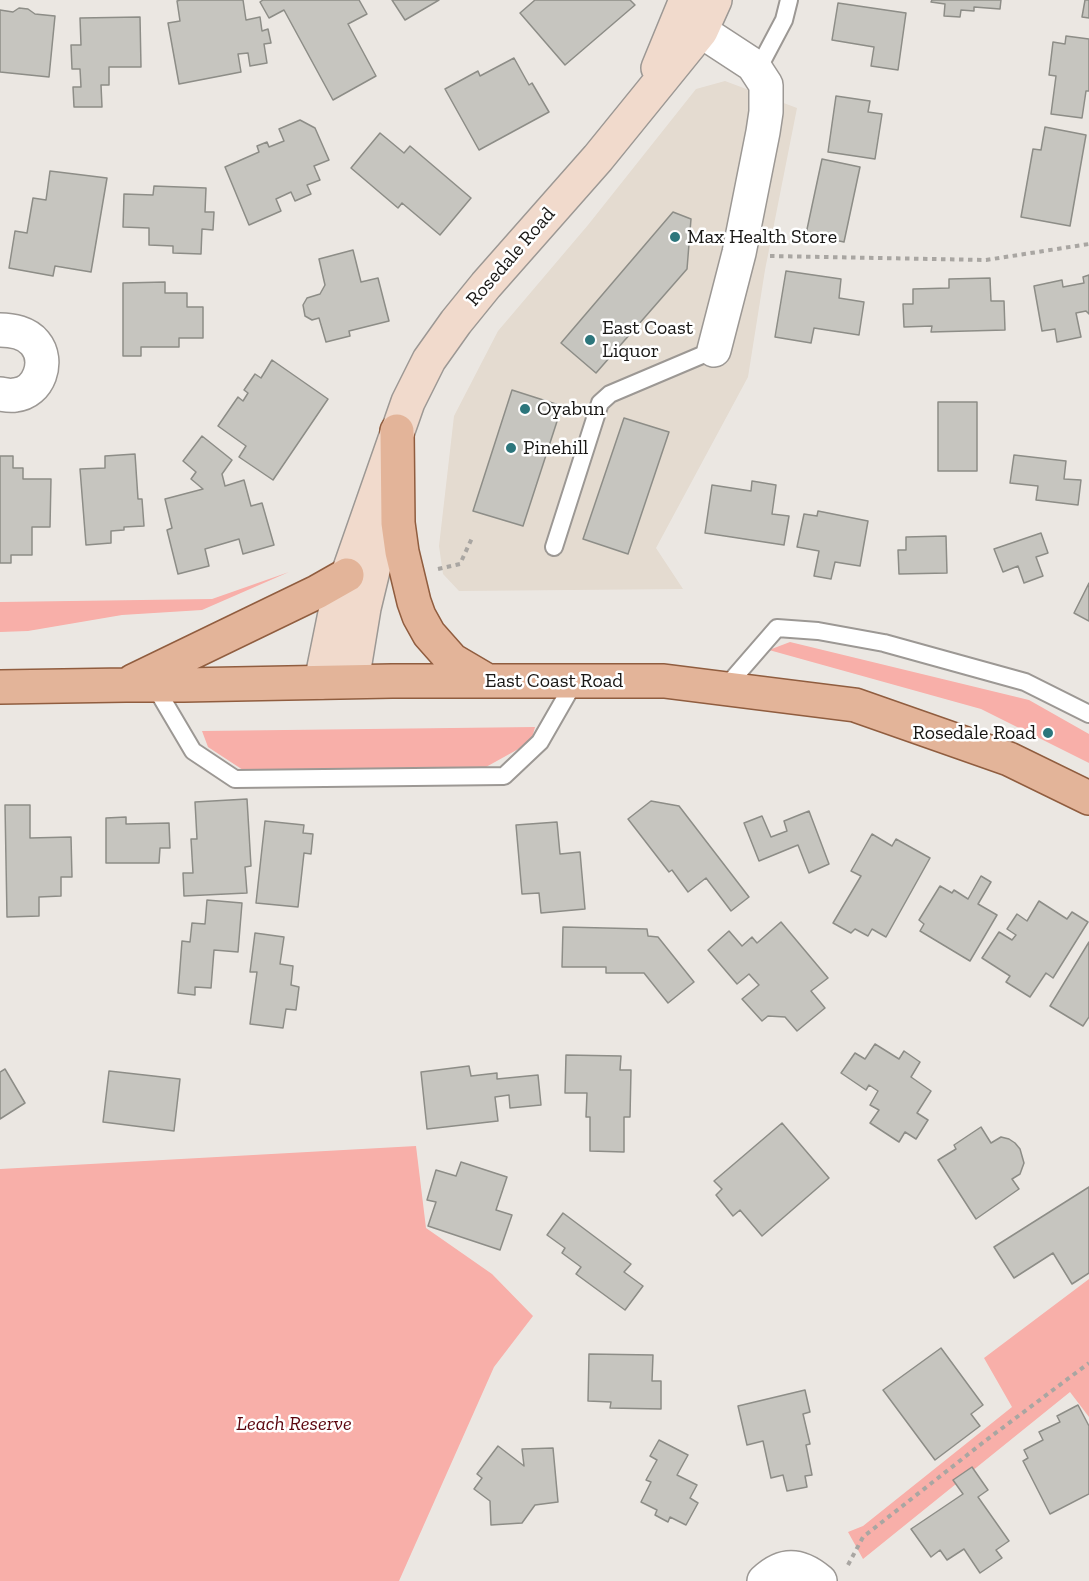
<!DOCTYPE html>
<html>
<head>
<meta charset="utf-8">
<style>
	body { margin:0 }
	canvas { display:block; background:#ebe7e2 }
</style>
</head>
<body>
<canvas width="1089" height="1581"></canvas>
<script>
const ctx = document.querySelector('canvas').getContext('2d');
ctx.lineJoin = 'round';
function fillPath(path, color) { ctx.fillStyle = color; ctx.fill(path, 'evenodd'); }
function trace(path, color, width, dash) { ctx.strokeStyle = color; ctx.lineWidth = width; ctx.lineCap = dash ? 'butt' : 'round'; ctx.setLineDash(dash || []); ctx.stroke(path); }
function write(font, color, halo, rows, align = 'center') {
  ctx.font = font + ' "Zilla Slab",serif'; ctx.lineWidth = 5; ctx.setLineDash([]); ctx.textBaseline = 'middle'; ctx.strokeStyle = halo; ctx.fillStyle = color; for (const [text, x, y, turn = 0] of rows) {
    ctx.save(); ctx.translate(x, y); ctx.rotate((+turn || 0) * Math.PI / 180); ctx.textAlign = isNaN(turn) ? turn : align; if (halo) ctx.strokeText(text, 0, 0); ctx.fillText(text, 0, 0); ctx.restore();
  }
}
const built = new Path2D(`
	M 725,81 L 797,108 L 765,270 L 748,377 L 656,548 L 683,589 L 459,591 L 443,574 L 439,546 L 454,416 L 498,331 L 588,225 L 696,89 Z`);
const green = new Path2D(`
	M 289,572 L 202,610 L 122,615 L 28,631 L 0,632 L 0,602 L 212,599 Z
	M 790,642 L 1029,700 L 1089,734 L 1089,763 L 981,709 L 769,650 Z
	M 535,727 L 531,742 L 486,767 L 243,770 L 208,747 L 202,731 Z
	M 416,1146 L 426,1228 L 492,1274 L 533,1316 L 494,1367 L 399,1581 L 0,1581 L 0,1169 Z
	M 1089,1279 L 1089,1417 L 1070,1392 L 863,1559 L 848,1532 L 863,1526 L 1012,1407 L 984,1358 Z`);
const building = new Path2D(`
	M 180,0 L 243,0 L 246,20 L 260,17 L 262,31 L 268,29 L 271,43 L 264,44 L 267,63 L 250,66 L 248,53 L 238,54 L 241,72 L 179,84 L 168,23 L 180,21 L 177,1 Z
	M 263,0 L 359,0 L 367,14 L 348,24 L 376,76 L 333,100 L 284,10 L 269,18 L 260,2 Z
	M 392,0 L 439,0 L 405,20 Z
	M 535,0 L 630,0 L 635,5 L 565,65 L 520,13 Z
	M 932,0 L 1001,0 L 1000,9 L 974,7 L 974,11 L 961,10 L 960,17 L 944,16 L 945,4 L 931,2 Z
	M 1085,0 L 1089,0 L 1089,18 L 1082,17 Z
	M 838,3 L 906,13 L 898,70 L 871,66 L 874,47 L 832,40 Z
	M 19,8 L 28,9 L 35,14 L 55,16 L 49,77 L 0,72 L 0,10 L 13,12 Z
	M 140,17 L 141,67 L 109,67 L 109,85 L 101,85 L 102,107 L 74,107 L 73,87 L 81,87 L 80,69 L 72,69 L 71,45 L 81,45 L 80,18 Z
	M 1066,36 L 1089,39 L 1089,91 L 1086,91 L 1082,118 L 1051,114 L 1056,76 L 1049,75 L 1053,42 L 1065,44 Z
	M 514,58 L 529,85 L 532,83 L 549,112 L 479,150 L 445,89 L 478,71 L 480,76 Z
	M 836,96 L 870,101 L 868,112 L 882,114 L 875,159 L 828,152 Z
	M 300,120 L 315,128 L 329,160 L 314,166 L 320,180 L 307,185 L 311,194 L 295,201 L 291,192 L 276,199 L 281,211 L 249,225 L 225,167 L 259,152 L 257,146 L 267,142 L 269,147 L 284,141 L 279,129 Z
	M 1045,127 L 1086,135 L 1070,226 L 1021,217 L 1033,149 L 1041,150 Z
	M 380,133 L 404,153 L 410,146 L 471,198 L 440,235 L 402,203 L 398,208 L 351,168 Z
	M 822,159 L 860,167 L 844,242 L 806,234 Z
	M 50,171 L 107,178 L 91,272 L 55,266 L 53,276 L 9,268 L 15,231 L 27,233 L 33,198 L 46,200 Z
	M 154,186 L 206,188 L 205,212 L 214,212 L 213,230 L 202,229 L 201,254 L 173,253 L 173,246 L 149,245 L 149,228 L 123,227 L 124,194 L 153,195 Z
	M 673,212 L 691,219 L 687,269 L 596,373 L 561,343 Z
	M 353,250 L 361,282 L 378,278 L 389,321 L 349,331 L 350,336 L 326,342 L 319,318 L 312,320 L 305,316 L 303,305 L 307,298 L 320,294 L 325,285 L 319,259 Z
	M 786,271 L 841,279 L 839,298 L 864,302 L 859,335 L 814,328 L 811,343 L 775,337 Z
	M 1089,275 L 1089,314 L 1086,311 L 1076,313 L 1081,337 L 1057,342 L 1055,329 L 1042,331 L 1034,286 L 1062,280 L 1063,287 L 1084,283 L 1083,277 Z
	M 990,278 L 991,301 L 1004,301 L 1005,330 L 931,332 L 932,326 L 904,327 L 903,304 L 913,304 L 913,289 L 949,288 L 949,279 Z
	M 165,282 L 165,293 L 187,293 L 187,307 L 203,307 L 203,338 L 179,338 L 179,347 L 141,347 L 141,356 L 123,356 L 123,283 Z
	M 272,360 L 328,399 L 273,480 L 239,457 L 246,446 L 218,426 L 238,397 L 243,401 L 248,393 L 244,390 L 255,374 L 261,378 Z
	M 512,390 L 562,406 L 523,526 L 473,511 Z
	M 938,402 L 977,402 L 977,471 L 938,471 Z
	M 624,418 L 669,432 L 628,554 L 583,539 Z
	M 202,436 L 232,460 L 222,474 L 225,486 L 244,480 L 251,506 L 262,503 L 274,545 L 243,554 L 239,539 L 205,549 L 209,566 L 178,574 L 167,530 L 172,528 L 165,499 L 203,489 L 191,479 L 196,472 L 183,461 Z
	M 135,454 L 138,499 L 142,499 L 144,526 L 124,527 L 124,530 L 111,531 L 111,543 L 86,545 L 80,469 L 105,468 L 105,456 Z
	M 1014,455 L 1066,461 L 1064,479 L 1081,480 L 1078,505 L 1036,500 L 1038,486 L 1010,483 Z
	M 0,456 L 13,456 L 13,468 L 23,468 L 23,479 L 51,479 L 50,527 L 32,527 L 32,555 L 11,555 L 11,563 L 0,563 Z
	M 752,481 L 776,485 L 772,514 L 789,516 L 784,545 L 705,533 L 712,485 L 751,491 Z
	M 818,511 L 868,521 L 860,566 L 835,562 L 831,579 L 814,576 L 819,551 L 797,547 L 804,514 L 817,516 Z
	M 1041,533 L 1048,553 L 1036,557 L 1043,576 L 1024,583 L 1018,566 L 1003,572 L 994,549 Z
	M 946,536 L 947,573 L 899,574 L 898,550 L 906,550 L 906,537 Z
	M 1089,583 L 1089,621 L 1074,613 Z
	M 247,799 L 251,866 L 245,867 L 247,893 L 184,896 L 183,873 L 193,873 L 191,839 L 197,839 L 195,802 Z
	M 651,801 L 679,806 L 749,897 L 731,911 L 706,878 L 688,892 L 672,870 L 669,872 L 628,819 Z
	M 5,805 L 30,805 L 30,838 L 71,837 L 72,877 L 61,877 L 61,896 L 39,897 L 39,916 L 7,917 Z
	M 809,811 L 829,864 L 809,873 L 798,845 L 759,861 L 744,823 L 762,816 L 771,837 L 787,831 L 784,821 Z
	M 126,817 L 126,824 L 169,823 L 170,848 L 160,848 L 159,863 L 106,863 L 106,818 Z
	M 265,821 L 304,825 L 303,833 L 313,834 L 311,854 L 304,853 L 298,907 L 256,903 Z
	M 557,822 L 560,854 L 580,852 L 585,909 L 541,913 L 539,893 L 522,894 L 516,825 Z
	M 872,834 L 892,846 L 896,839 L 930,858 L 886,937 L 872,929 L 868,936 L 855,929 L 851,933 L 833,923 L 861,876 L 851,871 Z
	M 981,876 L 991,882 L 978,904 L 997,915 L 970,961 L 920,931 L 924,924 L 919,920 L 940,886 L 952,893 L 954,890 L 968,899 Z
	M 207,900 L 242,903 L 238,952 L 214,950 L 211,988 L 195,987 L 195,995 L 178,993 L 182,941 L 190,942 L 192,923 L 205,924 Z
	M 1039,901 L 1067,919 L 1072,912 L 1088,922 L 1053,978 L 1046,973 L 1030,997 L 1006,982 L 1010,976 L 982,958 L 999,932 L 1012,940 L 1016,935 L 1007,929 L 1017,914 L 1027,921 Z
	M 781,922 L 828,978 L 811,991 L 825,1008 L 797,1031 L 785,1017 L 768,1016 L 762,1021 L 742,999 L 759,985 L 749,974 L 737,984 L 708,950 L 729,931 L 742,946 L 752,937 L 757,943 Z
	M 563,927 L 647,929 L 648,936 L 658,937 L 694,982 L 668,1003 L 644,973 L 606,973 L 606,967 L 562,967 Z
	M 255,933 L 284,937 L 280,964 L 293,966 L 291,985 L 299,987 L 296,1010 L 286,1009 L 283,1028 L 250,1024 L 257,972 L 250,972 Z
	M 1089,942 L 1089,1017 L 1083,1026 L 1050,1006 Z
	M 875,1044 L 899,1059 L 904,1051 L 920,1062 L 911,1077 L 931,1091 L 917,1113 L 928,1120 L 916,1139 L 905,1132 L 899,1142 L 870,1123 L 879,1110 L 870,1105 L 878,1091 L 869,1085 L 866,1090 L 841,1073 L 855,1053 L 865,1059 Z
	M 566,1055 L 621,1056 L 620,1070 L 631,1070 L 630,1117 L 624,1117 L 624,1152 L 590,1151 L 590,1117 L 586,1117 L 587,1093 L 565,1093 Z
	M 469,1066 L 471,1076 L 497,1073 L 497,1079 L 538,1075 L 541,1105 L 510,1108 L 509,1095 L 495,1097 L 498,1121 L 427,1129 L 421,1072 Z
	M 5,1069 L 25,1103 L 0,1119 L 0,1072 Z
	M 109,1071 L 180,1079 L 174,1131 L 103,1122 Z
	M 782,1123 L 829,1178 L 762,1236 L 740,1210 L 733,1216 L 716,1195 L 722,1189 L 714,1181 Z
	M 981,1127 L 991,1143 L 1001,1137 L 1009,1139 L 1015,1143 L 1020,1149 L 1024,1163 L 1020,1174 L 1012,1179 L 1019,1189 L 976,1219 L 938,1160 L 956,1149 L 954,1145 Z
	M 461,1162 L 507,1177 L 496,1210 L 512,1215 L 500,1250 L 428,1226 L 436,1202 L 427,1200 L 436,1170 L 456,1176 Z
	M 1089,1187 L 1089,1273 L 1072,1284 L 1053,1253 L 1014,1278 L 994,1247 Z
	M 563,1213 L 631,1264 L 624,1272 L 643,1286 L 625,1310 L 576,1274 L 581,1267 L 562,1253 L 565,1248 L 547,1235 Z
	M 941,1348 L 983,1405 L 971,1414 L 980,1426 L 935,1460 L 883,1390 Z
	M 589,1354 L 653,1355 L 652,1381 L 661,1381 L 661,1409 L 610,1408 L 611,1402 L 588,1401 Z
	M 805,1390 L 810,1412 L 803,1414 L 810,1444 L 806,1445 L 812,1475 L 805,1476 L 807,1487 L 787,1491 L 783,1475 L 771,1478 L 763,1441 L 747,1445 L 738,1406 Z
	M 1078,1405 L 1089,1426 L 1089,1494 L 1050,1514 L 1023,1461 L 1028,1458 L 1024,1450 L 1043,1440 L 1039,1432 L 1060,1422 L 1057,1416 Z
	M 659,1440 L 688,1455 L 677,1475 L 697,1485 L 690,1498 L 698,1503 L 686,1525 L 670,1517 L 668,1522 L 655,1515 L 657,1510 L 641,1502 L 651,1482 L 646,1480 L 657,1460 L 650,1456 Z
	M 498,1446 L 524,1466 L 522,1449 L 553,1448 L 558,1502 L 535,1505 L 522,1523 L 491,1525 L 490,1501 L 474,1489 L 482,1478 L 477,1474 Z
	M 972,1467 L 988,1490 L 978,1497 L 1009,1541 L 996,1550 L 1002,1558 L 980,1573 L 964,1549 L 947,1560 L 940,1550 L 931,1557 L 911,1529 L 963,1494 L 953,1480 Z`);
const path = new Path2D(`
	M 770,256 L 986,260 L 1089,244
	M 438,569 L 460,564 L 472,538
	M 848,1565 L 863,1537 L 985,1441 L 1089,1363`);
const service = new Path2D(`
	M 757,71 L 784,20 L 789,0
	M 554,547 L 600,403 L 610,394 L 714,350
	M 154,685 L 193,751 L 235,779 L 504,776 L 540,742 L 575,681
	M 724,689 L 777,628 L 818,631 L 884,643 L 1025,682 L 1089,714`);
const minor = new Path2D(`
	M 701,31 L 753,65 L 766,85 L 766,112 L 763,132 L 739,253 L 714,350
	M 0,330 C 12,330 27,333 35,343 C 50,361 39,393 15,395 C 10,396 5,395 0,394
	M 764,1581 C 784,1562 800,1564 820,1581`);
const secondary = new Path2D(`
	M 658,68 L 686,0
	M 352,681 L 364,608 L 384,525
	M 321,682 L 336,608 L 408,402 L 429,360 L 456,322 L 486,285 L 598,158 L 701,31 L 715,0`);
const primary = new Path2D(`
	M 397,431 L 398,523 L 402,552 L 414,602 L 419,616 L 429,634 L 452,660 L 486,680
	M 133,681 L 317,592 L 347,575
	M 0,687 L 126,685 L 184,685 L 392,681 L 664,681 L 855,705 L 1009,759 L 1089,798`);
const markers = [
	[675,237,6,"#2c767c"],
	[590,340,6,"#2c767c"],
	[525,409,6,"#2c767c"],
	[511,448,6,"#2c767c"],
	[1048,733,6,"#2c767c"]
];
const poiNames = [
	["Max Health Store",687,237],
	["East Coast",602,328],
	["Liquor",602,351],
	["Oyabun",537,409],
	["Pinehill",523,448],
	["Rosedale Road",1036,733,"right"]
];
const streetNames = [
	["Rosedale Road",511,257,-49],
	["East Coast Road",554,681]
];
const parkNames = [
	["Leach Reserve",294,1424]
];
fillPath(built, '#e4dbd0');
fillPath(green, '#f8afa9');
fillPath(building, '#c6c5bf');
trace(building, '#8d8d87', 1.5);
trace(service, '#9c9894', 20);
trace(minor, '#9c9894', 36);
trace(secondary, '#9c9894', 36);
trace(primary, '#905d3f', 36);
trace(path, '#a9a6a2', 4, [4.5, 4.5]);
trace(service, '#fff', 16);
trace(minor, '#fff', 33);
trace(secondary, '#f1dacc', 33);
trace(primary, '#e3b499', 33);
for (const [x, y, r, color] of markers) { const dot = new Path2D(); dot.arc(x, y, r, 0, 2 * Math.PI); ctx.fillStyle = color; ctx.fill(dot); trace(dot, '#fff', 2); }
write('20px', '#181715', '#fff', poiNames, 'left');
write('20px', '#181715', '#fff', streetNames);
write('italic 20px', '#5a040c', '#fff', parkNames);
</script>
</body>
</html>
